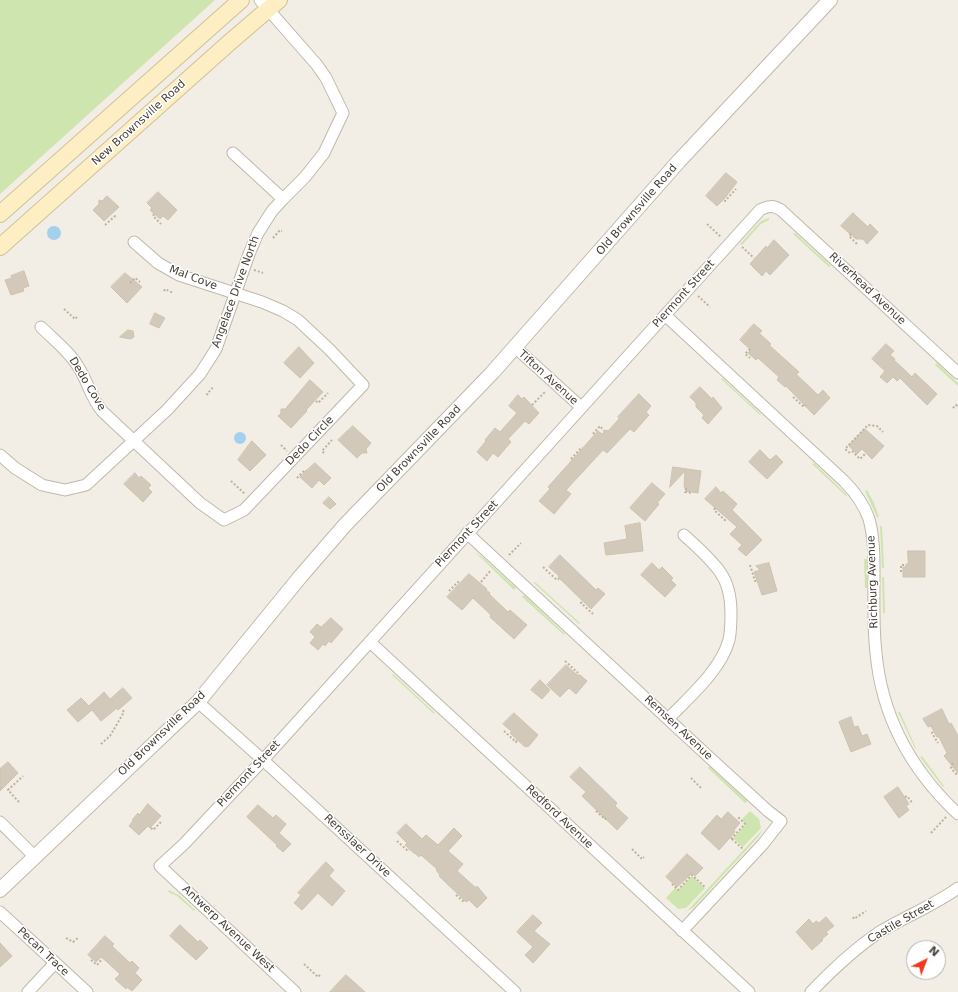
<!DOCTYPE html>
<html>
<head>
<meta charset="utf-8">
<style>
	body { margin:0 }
	#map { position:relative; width:958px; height:992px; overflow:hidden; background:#f2eee5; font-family:"DejaVu Sans",sans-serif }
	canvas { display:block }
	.north { position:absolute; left:906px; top:940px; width:40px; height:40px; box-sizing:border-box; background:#fff; border:1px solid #b4b2ae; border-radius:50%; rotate:42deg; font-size:11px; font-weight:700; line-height:16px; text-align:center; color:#443e35 }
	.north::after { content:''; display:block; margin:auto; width:14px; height:18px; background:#f3371b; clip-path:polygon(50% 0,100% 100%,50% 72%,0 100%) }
</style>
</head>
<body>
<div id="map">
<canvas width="958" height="992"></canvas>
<div class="north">N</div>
</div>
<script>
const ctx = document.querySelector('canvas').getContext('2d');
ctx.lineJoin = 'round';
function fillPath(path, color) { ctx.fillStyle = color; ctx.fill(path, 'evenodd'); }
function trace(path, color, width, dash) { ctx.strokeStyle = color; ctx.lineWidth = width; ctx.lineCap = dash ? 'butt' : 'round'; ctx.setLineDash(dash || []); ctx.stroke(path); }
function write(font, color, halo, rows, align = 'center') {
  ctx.font = font + ' "DejaVu Sans",sans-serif'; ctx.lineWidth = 3; ctx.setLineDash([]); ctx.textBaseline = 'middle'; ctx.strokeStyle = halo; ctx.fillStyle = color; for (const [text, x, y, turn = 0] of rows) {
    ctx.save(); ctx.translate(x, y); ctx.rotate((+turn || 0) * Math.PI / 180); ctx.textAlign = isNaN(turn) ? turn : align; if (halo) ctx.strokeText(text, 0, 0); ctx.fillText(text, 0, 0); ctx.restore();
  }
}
const green = new Path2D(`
	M 0,0 L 215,0 L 0,194 Z
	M 769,218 L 769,220 L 761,224 L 742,245 L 740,244 L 761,221 Z
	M 795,233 L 831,266 L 829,267 L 793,234 Z
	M 937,363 L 958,383 L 958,386 L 935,365 Z
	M 722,378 L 761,414 L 760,415 L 721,379 Z
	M 814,463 L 847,495 L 846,496 L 812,464 Z
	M 867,490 L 874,503 L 879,517 L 877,517 L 865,491 Z
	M 880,526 L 882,526 L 884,568 L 882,568 Z
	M 475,552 L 481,556 L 516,588 L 514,590 Z
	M 864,559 L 867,559 L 867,588 L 865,588 Z
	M 882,577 L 884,577 L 885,613 L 883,613 Z
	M 535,582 L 580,623 L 579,624 L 534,583 Z
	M 524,595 L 565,634 L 564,635 L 522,597 Z
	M 393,674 L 435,713 L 434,714 L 392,675 Z
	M 898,712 L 900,712 L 916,748 L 915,748 Z
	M 922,756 L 944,786 L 943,787 L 920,757 Z
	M 709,766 L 747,801 L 745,803 L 708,768 Z
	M 750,811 L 759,819 L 761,828 L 743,847 L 733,838 L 746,824 L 741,820 Z
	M 763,829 L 759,836 L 693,908 L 687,911 Z
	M 692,876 L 705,888 L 686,908 L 678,909 L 666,898 L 675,888 L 678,891 Z
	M 169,890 L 180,896 L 195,910 L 194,911 L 177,896 L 168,892 Z`);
const water = new Path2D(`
	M47 233a7 7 0 1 1 14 0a7 7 0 1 1-14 0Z
	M234 438a6 6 0 1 1 12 0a6 6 0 1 1-12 0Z`);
const building = new Path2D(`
	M 726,173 L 737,182 L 725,198 L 717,206 L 706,196 Z
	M 158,192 L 177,210 L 168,220 L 163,216 L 160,219 L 150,210 L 152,208 L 147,203 Z
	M 107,196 L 119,207 L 104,221 L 93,210 L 99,204 L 99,200 L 102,201 Z
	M 853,213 L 868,227 L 870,224 L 878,232 L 867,244 L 863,239 L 856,239 L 841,226 Z
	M 774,240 L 789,255 L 770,275 L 766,271 L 762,276 L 750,264 L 766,246 L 767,248 Z
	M 24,271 L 29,286 L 23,288 L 24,291 L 11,295 L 5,280 L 12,278 L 11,276 Z
	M 125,273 L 142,287 L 127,303 L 111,287 Z
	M 155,313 L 165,318 L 159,328 L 150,324 Z
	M 754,324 L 762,331 L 759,333 L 771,344 L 769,345 L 799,372 L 796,374 L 818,395 L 823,390 L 830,398 L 814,415 L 786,386 L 785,387 L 777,380 L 779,377 L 758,358 L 756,360 L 748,353 L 751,350 L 740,340 Z
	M 128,330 L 133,331 L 134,337 L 131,339 L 120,337 Z
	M 886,344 L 894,351 L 890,355 L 895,359 L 894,360 L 912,377 L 915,373 L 937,394 L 927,405 L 900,378 L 897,381 L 893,377 L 887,383 L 880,377 L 885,371 L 872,359 Z
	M 299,347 L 314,363 L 300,378 L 284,363 Z
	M 310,380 L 323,392 L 306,410 L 307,411 L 291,428 L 278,416 L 281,413 L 281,409 L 285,409 Z
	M 700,387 L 712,399 L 713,397 L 722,408 L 708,424 L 702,418 L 704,415 L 696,407 L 696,403 L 690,397 Z
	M 639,394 L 651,406 L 646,412 L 649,415 L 634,432 L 630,429 L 607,453 L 603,450 L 566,490 L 571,494 L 554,514 L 539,501 L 550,489 L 548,487 L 598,431 L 602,434 L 606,430 L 608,431 L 619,419 L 618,417 Z
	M 518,395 L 522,399 L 524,397 L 539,413 L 529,424 L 525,421 L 508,439 L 511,442 L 498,457 L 493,453 L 487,461 L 477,452 L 486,441 L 485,440 L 495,428 L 500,432 L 517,413 L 509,406 Z
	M 353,426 L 371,443 L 366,449 L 367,453 L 362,453 L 357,458 L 338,440 Z
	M 865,429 L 884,446 L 872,459 L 862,449 L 857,454 L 849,446 Z
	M 252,441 L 266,455 L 250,471 L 238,460 Z
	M 760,450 L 770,460 L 776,455 L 783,462 L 767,479 L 749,462 Z
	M 315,463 L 331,478 L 324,485 L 319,480 L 312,488 L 300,477 Z
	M 673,467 L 701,471 L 698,493 L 686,491 L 686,488 L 684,487 L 685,471 L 670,487 Z
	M 135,473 L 139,478 L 141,476 L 151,485 L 148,488 L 152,492 L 143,502 L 124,484 Z
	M 652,483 L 665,494 L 657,503 L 659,504 L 645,521 L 630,508 Z
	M 716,487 L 721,493 L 723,491 L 737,504 L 732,510 L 762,540 L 746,556 L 738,549 L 742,545 L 730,534 L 737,527 L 705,499 Z
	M 329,497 L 336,504 L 330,509 L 323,503 Z
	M 640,523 L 643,551 L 606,555 L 604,543 L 627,539 L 625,526 Z
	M 908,551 L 925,551 L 925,577 L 903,577 L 903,567 L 906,567 L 906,564 L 908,564 Z
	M 560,555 L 596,590 L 598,588 L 605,594 L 591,609 L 558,577 L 559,576 L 549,567 Z
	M 652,563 L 659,570 L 662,567 L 673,578 L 671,580 L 676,585 L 665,597 L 641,575 Z
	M 769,563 L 777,591 L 762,595 L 754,572 L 760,570 L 756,566 Z
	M 469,574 L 487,589 L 486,590 L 490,593 L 489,594 L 508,612 L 510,610 L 527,625 L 514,639 L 490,617 L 491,615 L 473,598 L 462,610 L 447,597 Z
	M 331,618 L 343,629 L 331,643 L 329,641 L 325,646 L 323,644 L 318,650 L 310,643 L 315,637 L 310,632 L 317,624 L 321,627 Z
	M 566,665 L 577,675 L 580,675 L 587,681 L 576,694 L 569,688 L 560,697 L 547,685 Z
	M 540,680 L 550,690 L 542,699 L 531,690 Z
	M 123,688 L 132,698 L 118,710 L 117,708 L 101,721 L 92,710 L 78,722 L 67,710 L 81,698 L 89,706 L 104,692 L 110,699 Z
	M 942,709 L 949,724 L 951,723 L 958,736 L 958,773 L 944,756 L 947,753 L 939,737 L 937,737 L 931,726 L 928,727 L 923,719 Z
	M 514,713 L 538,735 L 528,747 L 527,746 L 525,747 L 510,733 L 512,732 L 503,724 Z
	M 851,717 L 854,727 L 858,726 L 862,736 L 867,734 L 871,744 L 851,752 L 839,722 Z
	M 8,762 L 18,773 L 0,791 L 0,769 Z
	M 580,767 L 617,803 L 615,806 L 628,818 L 617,830 L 582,796 L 586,792 L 570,777 Z
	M 898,787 L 909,804 L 906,806 L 909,810 L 899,818 L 884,797 Z
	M 148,804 L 161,816 L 150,828 L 148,826 L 139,835 L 129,826 L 133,821 L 132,820 L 138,813 L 139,815 Z
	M 258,805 L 273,818 L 276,815 L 286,824 L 279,833 L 291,844 L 283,852 L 276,846 L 277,845 L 247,817 Z
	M 728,812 L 740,823 L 734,830 L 735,832 L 719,850 L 701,833 L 717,815 L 721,819 Z
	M 406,824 L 422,839 L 426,835 L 438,845 L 454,828 L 462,836 L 448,851 L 463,864 L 457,871 L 476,888 L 477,886 L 487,898 L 477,908 L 469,900 L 466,902 L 439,876 L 440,875 L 436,870 L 437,869 L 421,855 L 419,857 L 415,853 L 415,854 L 405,845 L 407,843 L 397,833 Z
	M 687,854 L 703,868 L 695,876 L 692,873 L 690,875 L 677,887 L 666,877 Z
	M 326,862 L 334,870 L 329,876 L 345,891 L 332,906 L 318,893 L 302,910 L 294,903 L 301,895 L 298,893 Z
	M 533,915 L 542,923 L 534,931 L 550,944 L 533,963 L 525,955 L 533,947 L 517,932 Z
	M 826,917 L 834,926 L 826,932 L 828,934 L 822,939 L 823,940 L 812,950 L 796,932 L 809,919 L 813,924 L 816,921 L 819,923 Z
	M 180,925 L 198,942 L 200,940 L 208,948 L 196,960 L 170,936 Z
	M 105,936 L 114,944 L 112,946 L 130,963 L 132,961 L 139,968 L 135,973 L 142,980 L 132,991 L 127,987 L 126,989 L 115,979 L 120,974 L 106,961 L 101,957 L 96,962 L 88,955 Z
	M 0,943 L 12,956 L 0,967 Z
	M 346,975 L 365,992 L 330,992 Z`);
const path = new Path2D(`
	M 725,200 L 725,201 L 736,189
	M 154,214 L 153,216 L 161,224
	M 707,224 L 721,237
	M 105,225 L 115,216 L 114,214
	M 851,234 L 849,236 L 858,245
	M 273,238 L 280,230 L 282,231
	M 742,247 L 754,258
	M 254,270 L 263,273
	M 130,283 L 135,278 L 140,282
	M 164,291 L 165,289 L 173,293
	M 698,296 L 710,307
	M 64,309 L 75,319 L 77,317
	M 750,349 L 745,354 L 750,358
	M 208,395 L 207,394 L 214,386
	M 793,397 L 804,407 L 805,405
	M 316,401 L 318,403 L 328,393
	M 532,405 L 545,392
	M 953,408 L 956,405 L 958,407
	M 593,434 L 600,426 L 604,431
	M 281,445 L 287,451
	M 852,451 L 860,459 L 865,454
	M 324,453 L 322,451 L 332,440
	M 850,453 L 845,449 L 868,425 L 877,426 L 883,432
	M 571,459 L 582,447
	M 297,478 L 305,470 L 306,471
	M 231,481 L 245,494
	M 686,488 L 685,492 L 692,493
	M 715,508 L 714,510 L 727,522
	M 509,555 L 521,543
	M 750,565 L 755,581 L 757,581
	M 543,567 L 557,580 L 559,579
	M 901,572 L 901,565 L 905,565
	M 481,582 L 491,570
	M 449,591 L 458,582 L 459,583
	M 582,602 L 581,603 L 593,614
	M 565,661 L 578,673
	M 504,731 L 516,742 L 517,740
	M 933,732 L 932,733 L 938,743
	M 101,744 L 110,736 L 124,712 L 122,709
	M 953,763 L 951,768 L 958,776
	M 691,778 L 701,788
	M 905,797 L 907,796 L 913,804
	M 19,802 L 8,790 L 23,776
	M 596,811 L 605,819 L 606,818
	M 151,828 L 153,830 L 161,822
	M 931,833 L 946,817
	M 731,839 L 745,824 L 738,817
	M 732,839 L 743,849
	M 397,841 L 408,851 L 409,850
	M 632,849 L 642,859 L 644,857
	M 672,884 L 678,890 L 692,875 L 706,888
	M 456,895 L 464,902 L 464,901
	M 853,917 L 854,919 L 866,911
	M 66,938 L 73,942 L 78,938
	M 91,960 L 97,965 L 102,959
	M 304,964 L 318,977 L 320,975`);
const minor = new Path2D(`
	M 233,153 L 283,199
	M 665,315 L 844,481 C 855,492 864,505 869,519 C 874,537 874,556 874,574 C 874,600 873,627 876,653 C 882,718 911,770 958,814
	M 41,327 C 54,340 70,352 79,368 C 88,382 91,399 103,412 L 200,503 L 224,520 L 244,510 L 363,385 L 330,350 L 298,320 L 283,311 L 262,302 L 179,275 L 158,263 L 134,242
	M 516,348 L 581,407
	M 0,455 L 15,468 L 42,485 L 65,490 L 86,485 L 167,410 L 200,374 L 216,349 L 249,254 L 258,233 L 272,211 L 283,199 L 305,177 L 324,153 L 343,113 L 326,78 L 317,65 L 260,0
	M 467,533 L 710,758 L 768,811 L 781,821 L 763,844 L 682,931
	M 370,642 L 749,992
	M 198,702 L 263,760 L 515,992
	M 668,719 C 689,697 721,670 729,640 C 731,631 731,622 731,613 C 731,599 728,583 720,572 C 710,558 697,547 684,535
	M 0,822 L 35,857
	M 0,912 L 87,992
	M 28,992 L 55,963
	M 295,992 L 160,866 L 184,844 L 263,760 L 760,210 C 768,206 773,205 781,210 L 958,373
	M 811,992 C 832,970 853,950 878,933 C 904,917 933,906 958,888`);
const tertiary = new Path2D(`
	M 0,890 L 198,702 L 300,577 L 345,525 L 492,373 L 679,161 L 830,0`);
const secondary = new Path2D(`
	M 0,214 L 241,0
	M 0,247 L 230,42 L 279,0`);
const streetNames = [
	["New Brownsville Road",139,123,-42],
	["Old Brownsville Road",637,210,-49],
	["Mal Cove",193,278,21],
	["Riverhead Avenue",867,289,43],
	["Angelace Drive North",236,292,-70],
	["Piermont Street",684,294,-48],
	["Tifton Avenue",548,378,42],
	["Dedo Cove",87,384,59],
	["Dedo Circle",310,441,-46],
	["Old Brownsville Road",419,449,-46],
	["Piermont Street",467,534,-47],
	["Richburg Avenue",873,582,-92],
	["Remsen Avenue",678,728,43],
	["Old Brownsville Road",162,734,-44],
	["Piermont Street",249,774,-47],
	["Redford Avenue",559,817,43],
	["Rensslaer Drive",357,846,43],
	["Castile Street",901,922,-30],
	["Antwerp Avenue West",228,929,43],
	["Pecan Trace",43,952,43]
];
fillPath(green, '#cee5af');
fillPath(water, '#a3d0ed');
fillPath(building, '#d3c9bb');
trace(building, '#cec1ae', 1);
trace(minor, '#c0b8ab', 13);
trace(tertiary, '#c0b8ab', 16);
trace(secondary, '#d1c096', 18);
trace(path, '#beb19a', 2, [2, 2]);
trace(minor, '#fff', 11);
trace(tertiary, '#fff', 14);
trace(secondary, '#fdeec4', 16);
write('11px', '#443e35', '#fff', streetNames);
</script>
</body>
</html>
